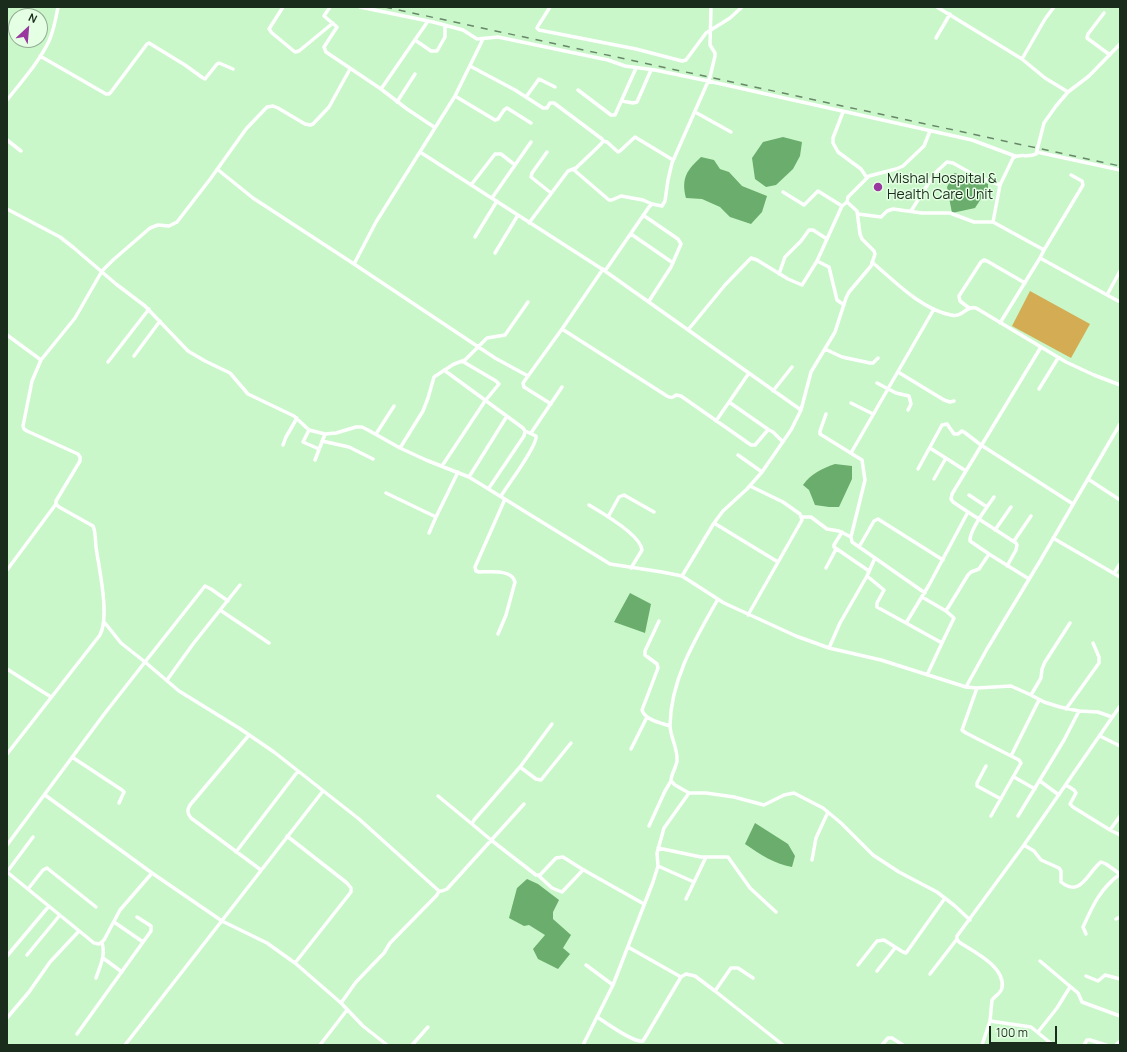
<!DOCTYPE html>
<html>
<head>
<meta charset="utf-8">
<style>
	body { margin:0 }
	#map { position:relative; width:1127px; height:1052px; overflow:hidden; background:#c9f7c9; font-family:Manrope,sans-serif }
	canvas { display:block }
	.frame { position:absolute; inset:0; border:8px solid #1a2c1b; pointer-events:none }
	.north { position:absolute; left:8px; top:8px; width:40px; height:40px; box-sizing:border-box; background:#e4ffe3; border:1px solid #93ab93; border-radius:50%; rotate:26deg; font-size:11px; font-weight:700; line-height:16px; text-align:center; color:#1a2c1b }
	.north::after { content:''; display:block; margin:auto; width:14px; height:18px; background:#9939a0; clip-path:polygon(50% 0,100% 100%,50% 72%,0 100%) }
	.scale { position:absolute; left:989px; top:1026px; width:68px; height:18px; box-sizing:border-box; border:2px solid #1a2c1b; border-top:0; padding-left:5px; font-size:12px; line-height:14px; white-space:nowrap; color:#1a2c1b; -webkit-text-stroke:3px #e4ffe3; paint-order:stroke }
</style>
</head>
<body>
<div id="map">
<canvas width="1127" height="1052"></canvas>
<div class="frame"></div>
<div class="north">N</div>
<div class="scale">100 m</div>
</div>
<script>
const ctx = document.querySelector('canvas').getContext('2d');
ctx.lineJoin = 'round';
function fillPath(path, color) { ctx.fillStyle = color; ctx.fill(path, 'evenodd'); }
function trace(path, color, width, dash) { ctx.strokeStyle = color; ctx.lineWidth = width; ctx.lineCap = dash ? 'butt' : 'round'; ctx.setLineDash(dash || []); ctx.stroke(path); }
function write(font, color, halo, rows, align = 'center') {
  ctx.font = font + ' Manrope,sans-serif'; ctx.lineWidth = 3; ctx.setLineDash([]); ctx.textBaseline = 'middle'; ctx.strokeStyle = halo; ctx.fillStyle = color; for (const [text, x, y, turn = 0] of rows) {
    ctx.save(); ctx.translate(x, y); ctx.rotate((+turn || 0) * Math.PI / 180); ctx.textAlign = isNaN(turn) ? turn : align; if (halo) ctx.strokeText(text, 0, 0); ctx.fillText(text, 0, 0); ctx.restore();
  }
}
const forest = new Path2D(`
	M 1030,291 L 1090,324 L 1071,358 L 1012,326 Z`);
const water = new Path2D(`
	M 783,137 L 802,142 L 800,156 L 793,169 L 776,185 L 766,187 L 755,179 L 752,158 L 763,142 Z
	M 701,157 L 714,160 L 720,169 L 729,172 L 742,186 L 767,196 L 762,212 L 751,224 L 730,217 L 720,207 L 702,199 L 686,198 C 681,178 687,170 701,157 Z
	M 954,173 L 974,177 L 988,184 L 988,188 L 975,208 L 952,213 L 947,187 Z
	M 835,464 L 852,466 L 852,479 L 839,507 L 829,507 L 815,505 L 809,490 L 803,485 C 812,473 821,469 835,464 Z
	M 630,593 L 651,604 L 645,633 L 614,622 Z
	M 755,823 L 788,844 L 795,856 L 792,867 C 774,864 760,854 745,844 Z
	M 527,879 L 538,884 L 559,900 L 553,912 L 553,919 L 571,935 L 563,948 L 570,954 L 558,969 L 538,959 L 533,949 L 545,935 L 529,925 L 524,926 L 509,918 L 517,888 Z`);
const minor = new Path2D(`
	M 283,7 L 269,29 L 272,33 L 295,52 L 299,51 L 333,23
	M 330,7 L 324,16 L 337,27 L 324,47 L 326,52 L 381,89 L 407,109 L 434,127
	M 360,7 L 433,22 L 463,30 L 477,39 L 498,37 L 608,60 L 625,66 L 655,70 L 708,81 L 972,140 L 1015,156
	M 550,7 L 538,26 L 537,28 L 539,30 L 636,49 L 682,61 L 686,60 L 706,33 L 730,18 L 742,7
	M 711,7 L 710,45 L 715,53 L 715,56 L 710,77 L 672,163 L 668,180 L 665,201 L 662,206 L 652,204 L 649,207 L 605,271 L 801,410
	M 937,7 L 1022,59 L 1045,78 L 1068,92
	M 1104,13 L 1088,34 L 1087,38 L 1110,55
	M 936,38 L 950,14
	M 483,39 L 455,96 L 376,222 L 354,264 L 495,358 L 528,376
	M 415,40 L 431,51 L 437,51 L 445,37 L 445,25
	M 40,56 L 106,94 L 109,94 L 111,92 L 147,44 L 149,43 L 185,65 L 203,78 L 205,79 L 217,64 L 219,63 L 233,69
	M 1022,59 L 1045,19 L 1054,7
	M 470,66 L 515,90 L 543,108 L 547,108 L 550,103 L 554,103 L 602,139 L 603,141 L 601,144 L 576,168 L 568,171 L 529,223
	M 381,89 L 428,21
	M 578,90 L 611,115 L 615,115 L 636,68
	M 455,96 L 495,120 L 498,119 L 504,110 L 507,108 L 531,123
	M 526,97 L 539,79 L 555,87
	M 7,100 C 22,81 39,62 49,41 C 54,30 56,18 58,7
	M 622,101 L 633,103 L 637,102 L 651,70
	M 397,102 L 415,74
	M 695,112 L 731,132
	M 843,112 L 833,138 L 833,143 L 838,152 L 861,169 L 867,178
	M 7,140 L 21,151
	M 603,141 L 607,142 L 618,152 L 620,151 L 635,137 L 673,160
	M 420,152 L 605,271
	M 547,152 L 532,173 L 531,177 L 551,193
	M 1037,152 L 1120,170
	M 217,169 L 253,198 L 354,264
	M 574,170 L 609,200 L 612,200 L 621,196 L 643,200 L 652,204
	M 471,185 L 495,154 L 501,154 L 515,165
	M 783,192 L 804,205 L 818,191 L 842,206
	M 492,198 L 531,142
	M 7,209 L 60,237 L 74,248 L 116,284 L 145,306 L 188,351 L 205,361 L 230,373 L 248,394 L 294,416 L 309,430 L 325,434 L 336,433 L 356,427 L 362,427 L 368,430 L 400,448 L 426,460 L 469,477 L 610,564 L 662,572 L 682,576 L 724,603 L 796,636 L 829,648 L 881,660 L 966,687 L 977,688 L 1011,686 L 1031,695 L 1044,702 L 1060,707 L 1079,711 L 1098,712 L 1112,717
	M 911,211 L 935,173 L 947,162 L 953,163 L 976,176 L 1000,185
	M 858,214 L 881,217 L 887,211 L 893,209 L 922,213 L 950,213 L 974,222 L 993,222
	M 643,215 L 678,239 L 681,244 L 671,267 L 649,301
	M 631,234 L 673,263
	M 475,237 L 497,201
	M 1044,250 L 1083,185 L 1082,181 L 1071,175
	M 495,253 L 518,215
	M 1040,258 L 1118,301 L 1120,301
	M 817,261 L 829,267 L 837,300 L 844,305
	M 872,262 C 893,280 922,310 951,315 C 963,318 966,305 976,308 L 1066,362 L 1094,375 L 1120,385
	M 779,274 L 785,257 L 801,241 L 809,230 L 813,230 L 827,239
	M 1107,295 L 1120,271
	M 969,308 L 960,301 L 959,296 L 981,262 L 984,260 L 987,261 L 1025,283
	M 1000,323 L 1040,258 L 1044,250 L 993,222 L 1000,185 L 1013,158 C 1020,153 1028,158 1036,154 L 1044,123 L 1056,106 L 1068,92 L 1089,76 L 1120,44
	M 562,329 L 667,396 C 671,398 673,398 676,395 L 681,396 L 751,445 L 755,445 L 767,431 L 769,430 L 773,432 L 783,442
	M 688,330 L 725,285 L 751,258 L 757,260 L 788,279 L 802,285 L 817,261 L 842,206 L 847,202
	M 7,335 L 41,360
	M 825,349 L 842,357 L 870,363 L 873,363 L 878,358
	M 134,356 L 160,321
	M 108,362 L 149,309
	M 444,370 L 523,428 L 525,431 L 524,436 L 489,488
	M 898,372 L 944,400 L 950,402 L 954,401
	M 877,383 L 896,393 L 909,396 L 911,404 L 908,410
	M 1039,389 L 1058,358
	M 773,391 L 792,367
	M 729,402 L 769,430
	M 851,403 L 873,414
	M 551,404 L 524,387 L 523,383 L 562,329 L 603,269
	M 826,414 L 820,431 L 820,434 L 862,460 L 865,480 L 851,537 L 852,542 L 875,558 L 867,576 L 884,590 L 877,603 L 877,607 L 906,623
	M 716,421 L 749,373
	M 309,430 L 303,442 L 319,449
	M 531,433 L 562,387
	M 376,434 L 394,406
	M 322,441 L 349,447 L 373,459
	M 283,445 L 286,437 L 297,418
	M 400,448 L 423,411 L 428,398 L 434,377 L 454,364 L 465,360 L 487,338 L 505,335 L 528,302
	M 930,448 L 966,471
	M 851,453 L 934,309
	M 738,455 L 762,472
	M 315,460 L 325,434
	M 442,466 L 485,401 L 499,384 L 496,381 L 462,361
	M 918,469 L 942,425 L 947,424 L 954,434 L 958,434 L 962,431 L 964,432 L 981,445 L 1073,504
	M 469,477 L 507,416
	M 934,479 L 946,458
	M 1088,479 L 1120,500
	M 386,493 L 436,517
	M 969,495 L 987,507
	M 501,496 C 507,486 538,445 536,436 L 525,431
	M 994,497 C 988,506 969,530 970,541 L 989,554 L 1029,579
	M 589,505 C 601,512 641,535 642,550 L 631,568
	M 968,512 L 1016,543 L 1017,545 L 1016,550 L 1007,566
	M 608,517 L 619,497 L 624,495 L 654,512
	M 802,517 L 811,517 L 827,529 L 839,531 L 851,537
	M 714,523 L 778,562
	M 995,530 L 1011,507
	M 842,532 L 834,545 L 834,547 L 869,571
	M 429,533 L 436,517 L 458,472
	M 1053,538 L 1120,577
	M 1014,541 L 1031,516
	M 859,547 L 874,521 L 878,519 L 943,560
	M 875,558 L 925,593
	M 826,568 L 836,549
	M 7,570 L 56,504
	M 1114,573 L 1120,564
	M 682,576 L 714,523 L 723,511 L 747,489 L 762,472 L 791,430 L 801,410 L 811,372 L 835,332 L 846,298 L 849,292 L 871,266 L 875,254 L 874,251 L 862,239 L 860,234 L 857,211 L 847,202 L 848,197 L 869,176 L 896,169 L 903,166 L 924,146 L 930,131
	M 922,597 L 946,611 L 954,618 L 942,643
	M 718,599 C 696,638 671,678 670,725 C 670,737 678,748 677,761 C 676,768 671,774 671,781 L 675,785 L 689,793 L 706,793 L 734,797 L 764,805 L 784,795 L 794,793 L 823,808 L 841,823 L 873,855 L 899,872 L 937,892 L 955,906 L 970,920
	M 228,601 L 211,589 L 205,586 L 145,662 L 179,691 L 239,728 L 274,752 L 359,819 L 439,891 L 437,895 L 390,943 L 384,953 L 356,982 L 341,1003
	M 220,610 L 269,643
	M 946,611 L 968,575 L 971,572 L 979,569 L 989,554
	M 748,615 L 802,520 L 800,514 L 783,502 L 750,486
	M 659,621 L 645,651 L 645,655 L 657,664 L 658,668 L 642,710 C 645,720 661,723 670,726
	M 498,634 L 506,615 L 515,582 C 512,569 490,572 479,572 L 476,571 L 475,567 L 505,499
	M 829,648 L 840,623 L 867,576
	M 7,669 L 51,697
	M 927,675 L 942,643 L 906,623 L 929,585 L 968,512 L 953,502 L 951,499 L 952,494 L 1041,347
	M 167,680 L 193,644 L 240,585
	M 966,687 L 987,649 L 1040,561 L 1120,424
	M 977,688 L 962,730 L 966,733 L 1019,760 L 1021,763 L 991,816
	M 1031,695 L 1041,678 L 1042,669 L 1045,662 L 1070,623
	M 1066,709 L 1099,663 L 1099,657 L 1093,643
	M 552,724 L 520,767 L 474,820 L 472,824 L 491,840 L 536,875 L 540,875 L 556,858 L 563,857 L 582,869 L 644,904
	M 249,735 L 190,805 C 187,810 187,813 191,818 L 261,870
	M 1100,736 L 1120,746
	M 631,749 L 647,717
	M 7,754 L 100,635 C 110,615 99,569 96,547 C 95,539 96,533 93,526 L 59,507 L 56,504 L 56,501 L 80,461 L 80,457 L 78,454 L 27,431 L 24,429 L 23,426 L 32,381 L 41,360 L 75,318 L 102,271 L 113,260 L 150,228 L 158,225 L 169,226 L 177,222 L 211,178 L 246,129 L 267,107 L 273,106 L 278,108 L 305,124 L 310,125 L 313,124 L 329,107 L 350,69
	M 1011,756 L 1039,700
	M 72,757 L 122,790 L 124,792 L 119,803
	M 986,766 L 977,783 L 977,786 L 1001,799
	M 520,767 L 536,779 L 541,780 L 571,743
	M 1014,777 L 1035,789
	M 1040,781 L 1059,795
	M 1066,785 L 1074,790 L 1076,793 L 1070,804 L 1073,807 L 1110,830 L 1120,835
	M 45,795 L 152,873 L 222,921 L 267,943 L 295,963 L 341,1003 L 363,1026 L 387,1045
	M 438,796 L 472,824
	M 1018,816 L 1064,740 L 1079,711
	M 649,826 L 665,791 L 671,781
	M 1110,830 L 1120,816
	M 287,836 L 347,883 L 351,888 L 351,892 L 295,963
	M 7,845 L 105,713 L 145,662 L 121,643 L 105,623
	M 1024,845 L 1034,851 L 1041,860 L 1059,868 L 1061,871 L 1061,882 C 1081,898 1087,873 1101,862 L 1106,864 L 1120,874
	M 658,848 L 701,857 L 728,857 L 750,888 L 776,912
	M 236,852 L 298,771
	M 812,860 L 816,838 L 828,812
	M 658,866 L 694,882
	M 7,872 L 94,943 L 99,944 L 104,940 L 120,910 L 152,873
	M 7,872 L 33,837
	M 538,875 L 552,888 L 562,892 L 582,871 L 582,869
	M 28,889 L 43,870 L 47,868 L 96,907
	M 439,891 L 442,891 L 447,889 L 524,804
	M 686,899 L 706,857
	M 1116,919 L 1120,917
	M 114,922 L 143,942
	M 1086,934 L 1083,927 C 1093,905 1100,889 1120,874
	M 628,947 L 681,977
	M 27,955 L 60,915
	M 7,956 L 49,906
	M 103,958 L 122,972
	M 1040,961 L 1078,993 L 1082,1002 L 1120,1016
	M 586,965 L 613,985
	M 858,965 L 877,941 L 884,940 L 903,952 L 906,953 L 945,898
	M 877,971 L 895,948
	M 930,974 L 957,939
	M 1086,976 L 1098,981 L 1105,975 L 1120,979
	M 96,978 C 100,966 106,955 102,943
	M 715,991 L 731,968 L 738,968 L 753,978
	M 597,1017 C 607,1023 633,1043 643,1041 L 681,977 L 686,974 L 695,976 L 715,991 L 783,1045
	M 7,1018 L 29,992 L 50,962 L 79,931
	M 990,1021 L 1031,1027 L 1053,1045
	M 1038,1032 L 1057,1008 L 1070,987
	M 77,1034 L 151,931 L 151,926 L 137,917
	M 125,1045 L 323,791
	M 320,1045 L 347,1010
	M 412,1045 L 428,1027
	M 583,1045 L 613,985 L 653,882 L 658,866 L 657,853 L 664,828 L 689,793
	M 882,1045 L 888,1038 L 892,1038 L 903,1045
	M 982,1045 L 990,1021 L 992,1000 C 995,996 1001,993 1002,988 C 1006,967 973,951 959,942 L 957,939 L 957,936 L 1024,845 L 1120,706
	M 1084,1045 L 1087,1040 L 1090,1040 L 1106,1045
	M 1116,1045 L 1120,1041`);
const rail = new Path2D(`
	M 385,7 L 1120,166`);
const markers = [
	[878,187,5,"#9939a0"]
];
const poiNames = [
	["Mishal Hospital &",887,179],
	["Health Care Unit",887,195]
];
fillPath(forest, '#d4ac53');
fillPath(water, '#6aad6c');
trace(minor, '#fff', 3.5);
trace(rail, '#688769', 1.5, [7, 7]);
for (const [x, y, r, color] of markers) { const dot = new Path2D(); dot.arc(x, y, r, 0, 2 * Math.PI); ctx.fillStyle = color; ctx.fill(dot); trace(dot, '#e4ffe3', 1.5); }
write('14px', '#1a2c1b', '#e4ffe3', poiNames, 'left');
</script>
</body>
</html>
